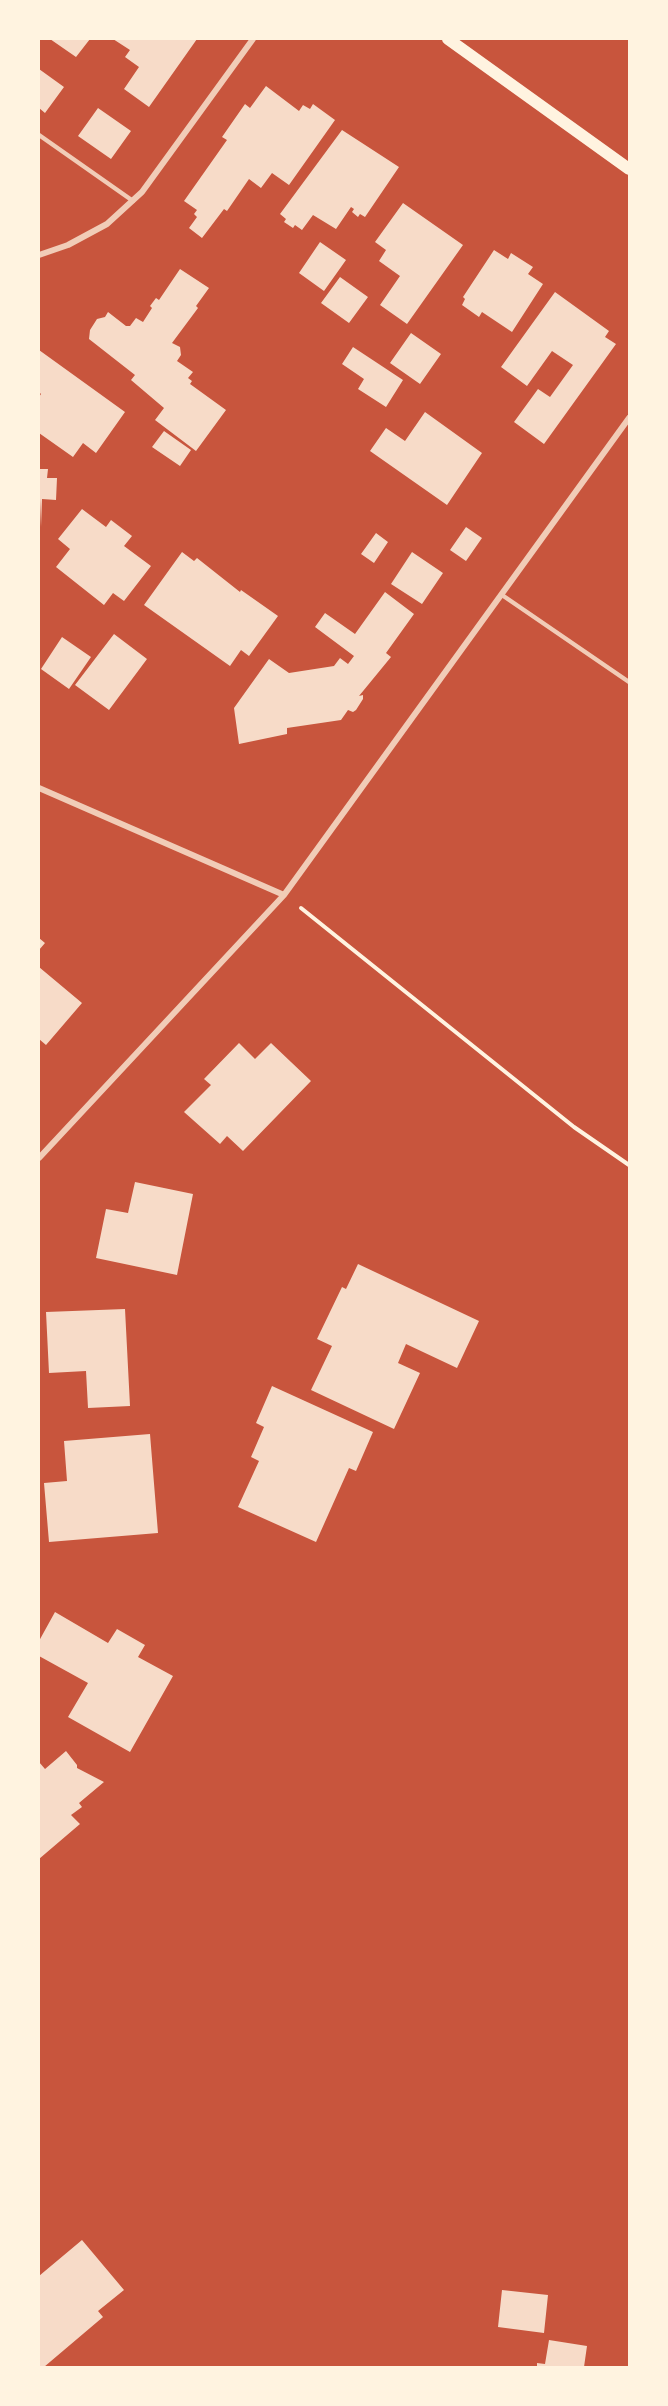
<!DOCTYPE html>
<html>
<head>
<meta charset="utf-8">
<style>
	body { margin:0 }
	#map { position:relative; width:668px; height:2406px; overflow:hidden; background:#c8553d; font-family:Montserrat,sans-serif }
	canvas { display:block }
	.frame { position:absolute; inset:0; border:40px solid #fff3e0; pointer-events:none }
</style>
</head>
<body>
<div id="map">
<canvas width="668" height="2406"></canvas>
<div class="frame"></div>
</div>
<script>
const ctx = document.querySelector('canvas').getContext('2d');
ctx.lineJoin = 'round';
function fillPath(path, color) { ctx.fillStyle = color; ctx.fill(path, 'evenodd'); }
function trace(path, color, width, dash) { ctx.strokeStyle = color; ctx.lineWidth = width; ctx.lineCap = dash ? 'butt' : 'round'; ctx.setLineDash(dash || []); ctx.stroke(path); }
const building = new Path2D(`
	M 50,39 L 90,39 L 76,57 Z
	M 113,39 L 197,39 L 149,107 L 124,89 L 139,67 L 125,57 L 130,50 Z
	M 39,69 L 64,87 L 45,113 L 39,108 Z
	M 266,86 L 299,111 L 303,105 L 310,109 L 313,104 L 335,120 L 289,185 L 272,173 L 261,188 L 249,179 L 227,211 L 224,209 L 202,238 L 189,228 L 197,217 L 194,214 L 197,210 L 184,201 L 227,140 L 222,137 L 245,104 L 250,108 Z
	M 98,108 L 131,131 L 111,159 L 78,136 Z
	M 342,130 L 399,167 L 365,217 L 360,214 L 358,217 L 352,212 L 354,209 L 351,207 L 336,229 L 313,215 L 302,230 L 295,225 L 293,228 L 284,222 L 286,219 L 280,214 Z
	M 403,203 L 463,245 L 407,324 L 380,305 L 400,276 L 379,261 L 386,250 L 375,242 Z
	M 320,242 L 346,260 L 324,291 L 299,273 Z
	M 494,250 L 508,259 L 511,253 L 533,267 L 528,274 L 543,284 L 512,332 L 482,312 L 479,317 L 462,305 L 465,299 L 463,297 Z
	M 180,269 L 209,288 L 196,306 L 198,308 L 172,343 L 180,347 L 181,355 L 177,361 L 193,372 L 188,378 L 192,381 L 190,384 L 226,410 L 196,451 L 155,420 L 164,408 L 131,380 L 135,375 L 89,339 L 90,330 L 97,319 L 105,317 L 108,312 L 126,326 L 130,326 L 136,318 L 143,322 L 152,308 L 150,306 L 156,298 L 159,300 Z
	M 340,277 L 368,297 L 349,323 L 321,303 Z
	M 555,292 L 609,331 L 605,337 L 616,344 L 544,444 L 514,422 L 538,389 L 550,397 L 573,365 L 552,351 L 527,386 L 501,367 Z
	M 411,333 L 441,354 L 420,384 L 390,363 Z
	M 353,347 L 403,380 L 386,407 L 358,389 L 364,379 L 342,364 Z
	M 39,350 L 125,412 L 96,453 L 83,443 L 73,457 L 39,433 L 39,397 L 41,394 L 39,392 Z
	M 425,412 L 482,453 L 447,505 L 370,451 L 386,428 L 405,441 Z
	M 164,431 L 191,450 L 180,466 L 152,447 Z
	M 39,469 L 48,469 L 47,478 L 57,478 L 56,500 L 42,499 L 41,527 Z
	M 82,509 L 106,527 L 111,520 L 132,536 L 124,546 L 151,566 L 124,601 L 113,593 L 104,605 L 56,567 L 70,549 L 58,539 Z
	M 466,527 L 482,538 L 466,561 L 450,550 Z
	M 376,533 L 388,542 L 374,563 L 361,554 Z
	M 182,552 L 194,561 L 197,558 L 240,592 L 241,590 L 278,616 L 249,656 L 241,650 L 230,666 L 144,605 Z
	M 412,552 L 443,573 L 422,604 L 391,584 Z
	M 385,592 L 414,614 L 386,653 L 391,657 L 359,696 L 363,695 L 363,699 L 356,710 L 353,712 L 348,710 L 341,720 L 287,728 L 287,734 L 239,744 L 234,708 L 269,659 L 289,673 L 334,666 L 340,658 L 348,664 L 354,656 L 315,627 L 325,613 L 355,634 Z
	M 114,634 L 147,659 L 109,710 L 75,685 Z
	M 62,637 L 91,657 L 69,689 L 41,669 Z
	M 39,938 L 45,943 L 39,950 Z
	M 39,967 L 82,1003 L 46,1045 L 39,1039 Z
	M 239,1043 L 255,1059 L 271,1043 L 311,1081 L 243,1151 L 227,1136 L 220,1144 L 184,1112 L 211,1085 L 204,1079 Z
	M 135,1182 L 193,1194 L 177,1275 L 96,1258 L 106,1209 L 128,1213 Z
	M 358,1264 L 479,1321 L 457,1368 L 406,1344 L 398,1363 L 420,1373 L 394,1429 L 311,1390 L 332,1346 L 317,1339 L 342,1287 L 346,1289 Z
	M 125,1309 L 130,1406 L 88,1408 L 86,1371 L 49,1373 L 46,1312 Z
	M 272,1386 L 373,1432 L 356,1471 L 349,1468 L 316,1542 L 238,1507 L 259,1461 L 251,1457 L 264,1427 L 256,1423 Z
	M 150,1434 L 158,1533 L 49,1542 L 44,1483 L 67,1481 L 64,1441 Z
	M 55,1612 L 108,1643 L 117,1629 L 145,1645 L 138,1657 L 173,1676 L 130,1752 L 68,1717 L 88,1683 L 39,1656 L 39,1641 Z
	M 66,1751 L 77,1765 L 77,1768 L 104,1782 L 79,1803 L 82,1807 L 71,1815 L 80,1824 L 39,1859 L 39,1762 L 45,1769 Z
	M 82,2240 L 124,2290 L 98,2311 L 103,2317 L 44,2367 L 39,2367 L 39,2276 Z
	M 502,2290 L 548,2295 L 544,2333 L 498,2327 Z
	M 549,2340 L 587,2346 L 584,2367 L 537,2367 L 537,2363 L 545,2364 Z`);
const path = new Path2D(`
	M 301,908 L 574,1127 L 629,1165`);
const service = new Path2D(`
	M 39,135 L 133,201
	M 502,595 L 629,682`);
const minor = new Path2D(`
	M 39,255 L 68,245 L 107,224 L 142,192 L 253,39
	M 39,788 L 284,895
	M 39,1158 L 284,895 L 629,418`);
const secondary = new Path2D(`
	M 448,39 L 629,169`);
fillPath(building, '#f7dbc8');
trace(path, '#fff3e0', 4);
trace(service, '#f1ccb7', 4.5);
trace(minor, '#f1ccb7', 6);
trace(secondary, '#fff3e0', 12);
</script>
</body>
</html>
